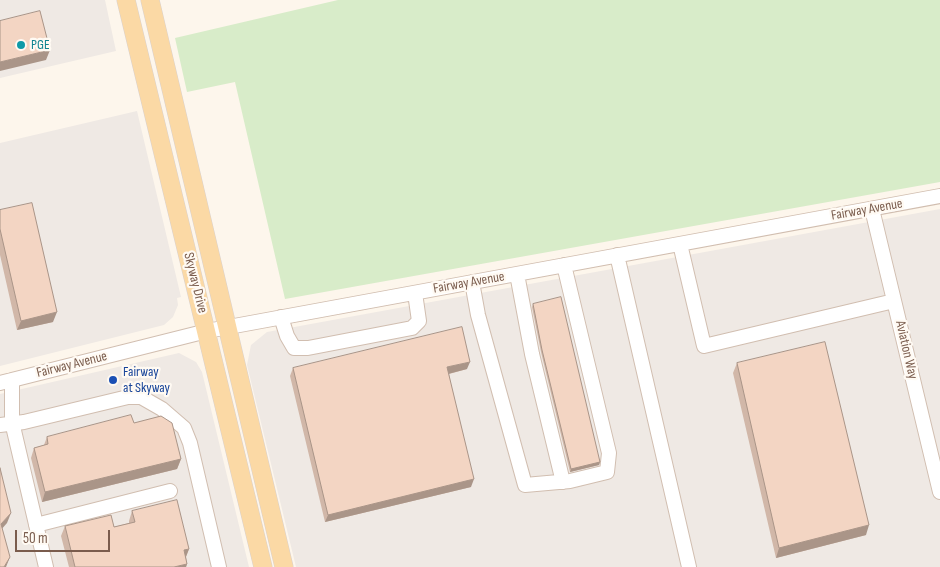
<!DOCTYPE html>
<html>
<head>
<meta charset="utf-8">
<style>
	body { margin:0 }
	#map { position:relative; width:940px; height:567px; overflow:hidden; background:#fdf6ec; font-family:"Sofia Sans Condensed",sans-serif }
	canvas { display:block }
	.scale { position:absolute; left:15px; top:530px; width:95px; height:22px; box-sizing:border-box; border:2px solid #7a5c4d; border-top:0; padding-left:6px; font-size:15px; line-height:18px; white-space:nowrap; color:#7a5c4d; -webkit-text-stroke:4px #fffaf3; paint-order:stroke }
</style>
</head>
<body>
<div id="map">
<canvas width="940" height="567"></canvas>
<div class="scale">50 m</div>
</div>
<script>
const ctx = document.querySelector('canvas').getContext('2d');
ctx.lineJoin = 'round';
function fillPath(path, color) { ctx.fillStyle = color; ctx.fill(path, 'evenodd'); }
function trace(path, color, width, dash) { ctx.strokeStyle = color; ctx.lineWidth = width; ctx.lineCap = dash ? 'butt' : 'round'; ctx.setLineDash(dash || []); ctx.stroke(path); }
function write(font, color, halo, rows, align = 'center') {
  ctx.font = font + ' "Sofia Sans Condensed",sans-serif'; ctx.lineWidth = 4.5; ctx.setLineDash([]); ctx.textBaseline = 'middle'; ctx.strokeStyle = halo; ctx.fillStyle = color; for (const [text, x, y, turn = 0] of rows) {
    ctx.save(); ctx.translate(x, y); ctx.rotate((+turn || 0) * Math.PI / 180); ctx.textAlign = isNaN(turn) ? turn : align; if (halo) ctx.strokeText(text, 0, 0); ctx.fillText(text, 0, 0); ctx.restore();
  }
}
const industrial = new Path2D(`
	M 0,0 L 105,0 L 116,51 L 0,78 Z
	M 137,111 L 181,297 L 177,298 L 178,305 L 173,317 L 164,325 L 0,366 L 0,143 Z
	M 940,209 L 940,567 L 296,567 L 247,365 L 251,345 L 267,332 Z
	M 179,353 L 196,362 L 202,372 L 249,567 L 0,567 L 0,394 Z`);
const green = new Path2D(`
	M 338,0 L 940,0 L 940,182 L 285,299 L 235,82 L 187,92 L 175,38 Z`);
const minor = new Path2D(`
	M 872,209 L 940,492
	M 680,244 L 704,346 L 894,301
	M 617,255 L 689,567
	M 517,274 L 532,354 L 563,482
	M 472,282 L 478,315 L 525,485 L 570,481 L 607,472 L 609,453 L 564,265
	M 281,317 L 287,336 L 294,348 L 308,348 L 412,328 L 419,321 L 415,293
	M 12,380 L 12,422 L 46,567
	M 0,383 L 207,331 L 940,196
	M 0,425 L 24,422 L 128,397 L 141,397 L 162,409 L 184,428 L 190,443 L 219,567
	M 36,525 L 170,491`);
const major = new Path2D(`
	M 126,0 L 263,567
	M 150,0 L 284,567`);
const wall = new Path2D(`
	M 0,210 L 53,322 L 17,330 L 0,255 Z
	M 533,304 L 600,462 L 599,465 L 570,472 L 541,352 L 532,307 Z
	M 737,363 L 866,535 L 776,558 L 733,373 Z
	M 293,368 L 467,369 L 449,374 L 471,487 L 325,522 L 290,376 Z
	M 134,423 L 181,459 L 177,469 L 42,502 L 31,458 L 34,448 L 44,445 L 47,437 Z
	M 132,511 L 189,549 L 186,557 L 187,564 L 186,567 L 69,567 L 61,536 L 65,526 L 114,527 L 129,523 L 129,521 Z`);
const shadedWall = new Path2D(`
	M 50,50 L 46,60 L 0,71 L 0,62 Z
	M 57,312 L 53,322 L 17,330 L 21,321 Z
	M 470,362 L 467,369 L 444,375 L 447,367 Z
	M 181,459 L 177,469 L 42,502 L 45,492 Z
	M 600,462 L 599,465 L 570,472 L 571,469 Z
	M 474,479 L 471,487 L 325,522 L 328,515 Z
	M 11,513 L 7,523 L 0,531 L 1,524 Z
	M 869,525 L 866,535 L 776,558 L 779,548 Z
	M 189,549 L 185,559 L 184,550 Z
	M 10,557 L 6,567 L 4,567 Z
	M 187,564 L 186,567 L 174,567 Z`);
const building = new Path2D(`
	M 40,11 L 50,50 L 0,62 L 0,21 Z
	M 32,203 L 57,312 L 21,321 L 0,229 L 0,210 Z
	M 561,297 L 600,462 L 571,469 L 542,350 L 533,304 Z
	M 462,327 L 470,362 L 447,367 L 474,479 L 328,515 L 293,368 Z
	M 825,342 L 869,525 L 779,548 L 737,363 Z
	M 131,415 L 134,423 L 161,416 L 172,423 L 181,459 L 45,492 L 34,448 L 48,444 L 47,437 Z
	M 0,468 L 11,513 L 1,524 L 10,557 L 4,567 L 0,567 Z
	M 177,500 L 189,549 L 184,550 L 187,564 L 174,567 L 75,567 L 65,526 L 111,515 L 114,527 L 135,522 L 132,511 Z`);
const markers = [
	[21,45,5,"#0f9aa8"],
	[113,380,5,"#1a4fb4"]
];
const cultureNames = [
	["PGE",31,45]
];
const streetNames = [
	["Fairway Avenue",867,210,-10],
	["Skyway Drive",195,283,76],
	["Fairway Avenue",469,283,-10],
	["Aviation Way",906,350,77],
	["Fairway Avenue",72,365,-14]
];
const transitNames = [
	["Fairway",123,372],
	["at Skyway",123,388]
];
fillPath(industrial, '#efe9e4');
fillPath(green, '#d8ecc9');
trace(minor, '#d1beb0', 16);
trace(major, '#dad1cd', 19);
trace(minor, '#fff', 14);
trace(major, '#fbd9a5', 18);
fillPath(wall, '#d1b7a8');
fillPath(shadedWall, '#aa9588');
fillPath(building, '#f3d5c3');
trace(building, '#aa9588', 1);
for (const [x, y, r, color] of markers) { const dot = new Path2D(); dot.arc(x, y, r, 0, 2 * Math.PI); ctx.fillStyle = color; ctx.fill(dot); trace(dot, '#fffaf3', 2); }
write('14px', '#0d838f', '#fffaf3', cultureNames, 'left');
write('14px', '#7a5c4d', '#fffaf3', streetNames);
write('14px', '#164399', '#fffaf3', transitNames, 'left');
</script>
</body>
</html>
